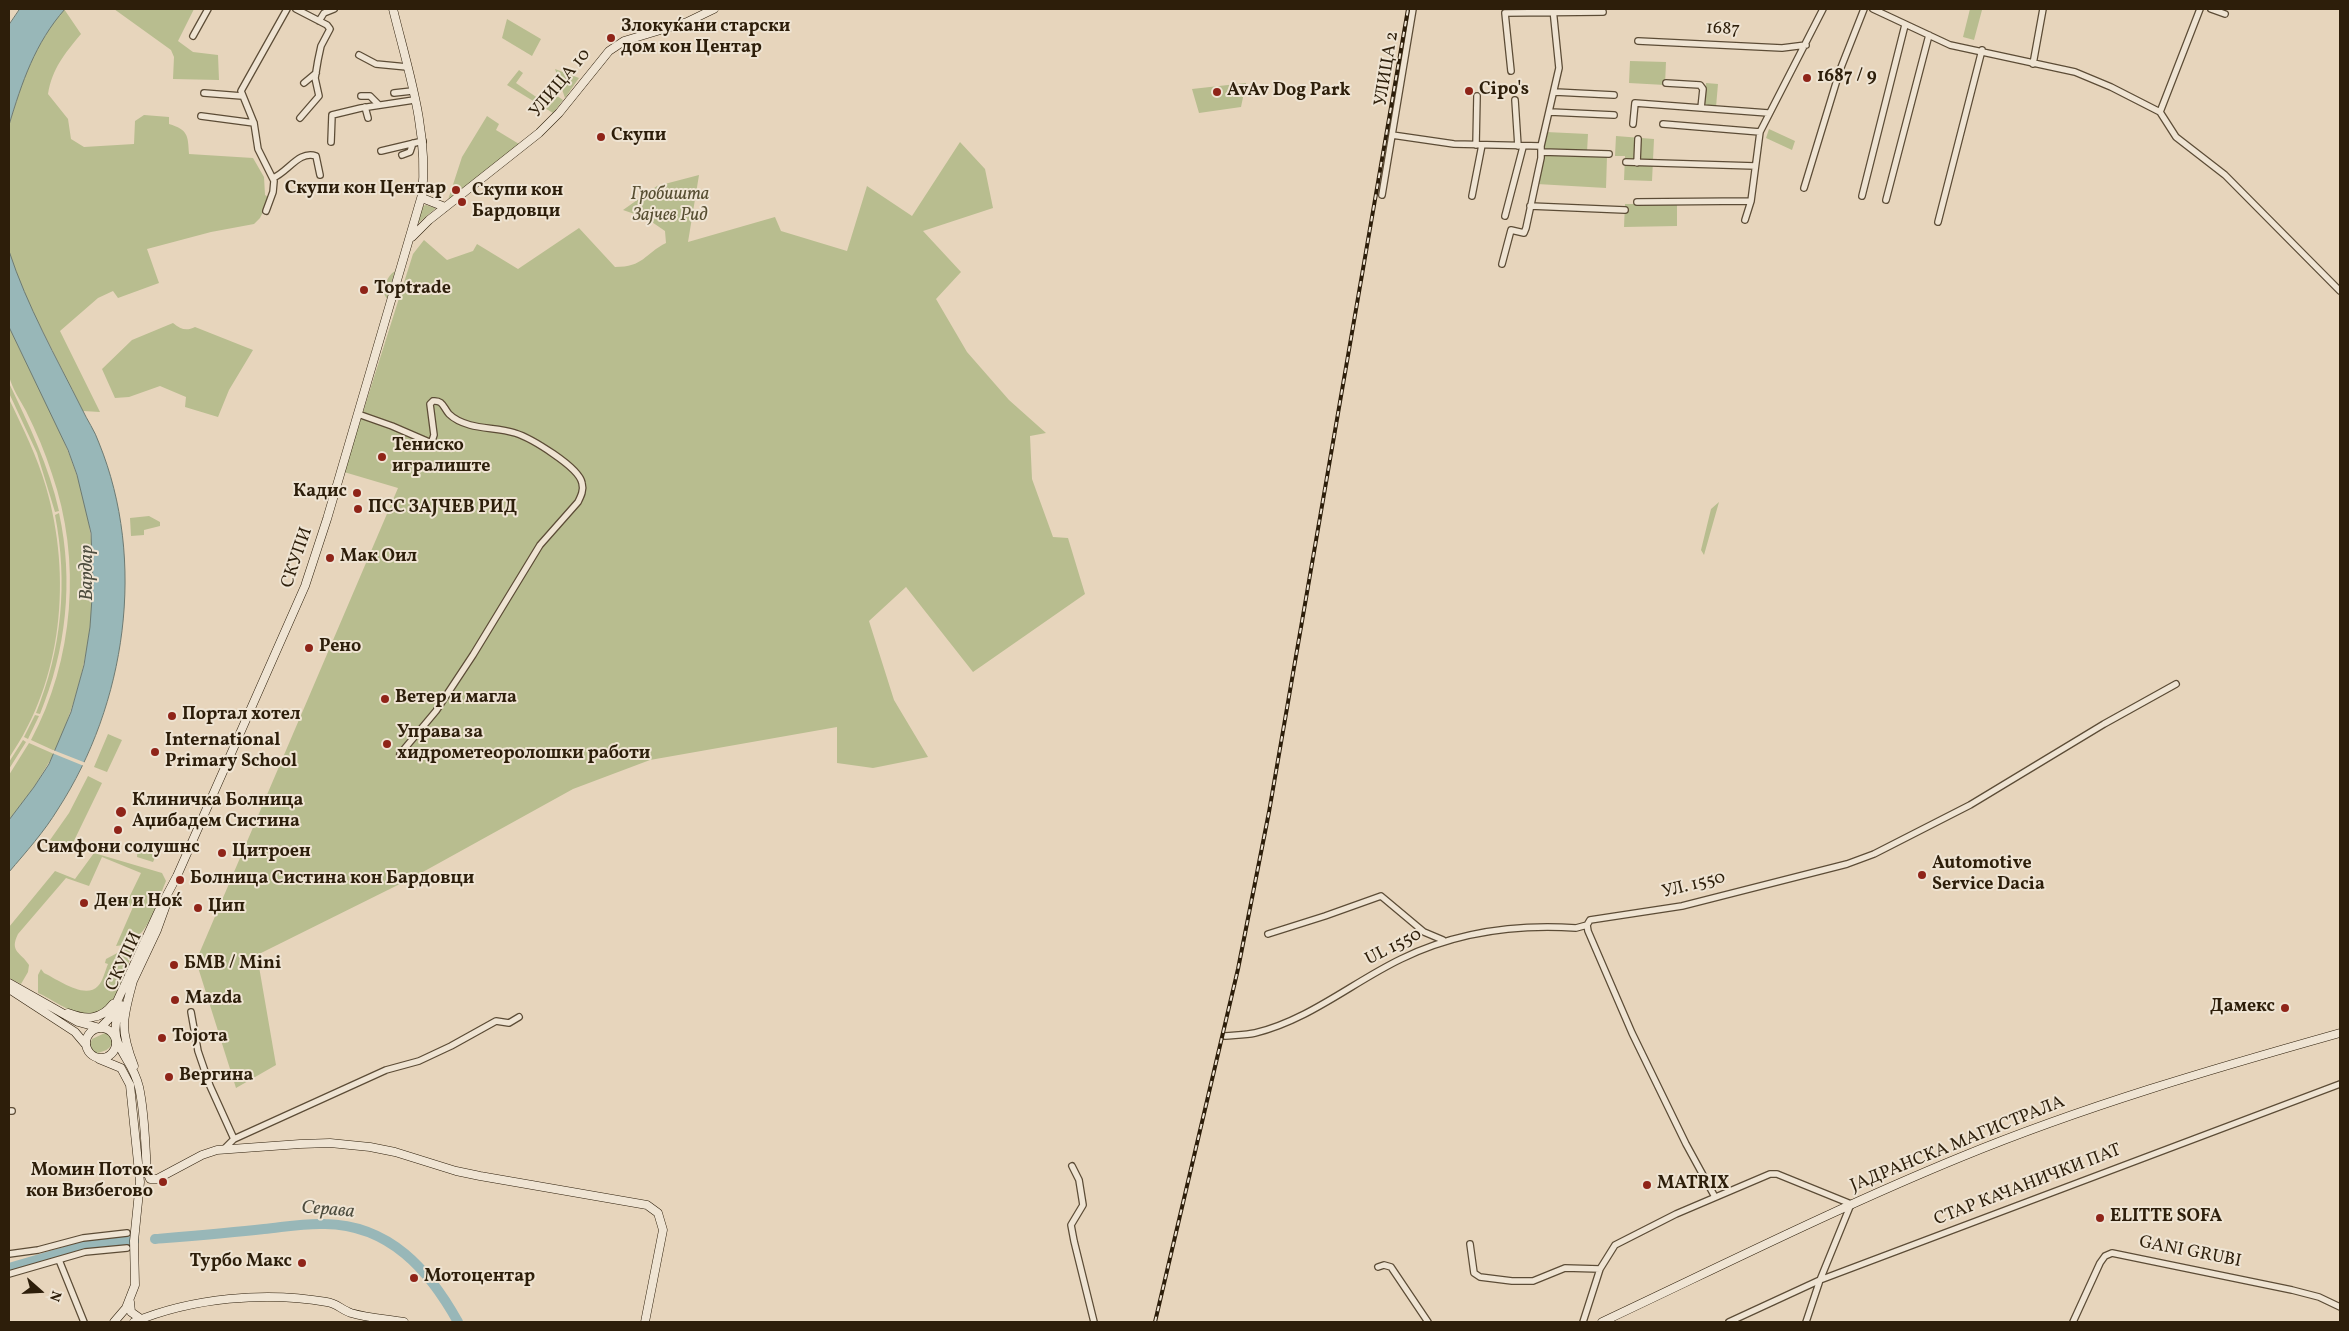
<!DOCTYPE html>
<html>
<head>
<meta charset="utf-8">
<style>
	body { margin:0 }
	#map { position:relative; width:2349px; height:1331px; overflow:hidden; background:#e7d5bc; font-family:Vollkorn,serif }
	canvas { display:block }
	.frame { position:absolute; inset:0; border:10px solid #2d1e0a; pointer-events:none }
	.north { position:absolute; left:15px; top:1266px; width:50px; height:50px; -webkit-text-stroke:4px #efe4d3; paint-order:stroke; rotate:109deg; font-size:14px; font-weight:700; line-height:20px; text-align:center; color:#2d1e0a }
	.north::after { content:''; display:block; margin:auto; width:18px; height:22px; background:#2d1e0a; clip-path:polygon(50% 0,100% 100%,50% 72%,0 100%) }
</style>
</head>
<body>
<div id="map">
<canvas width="2349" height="1331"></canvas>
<div class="frame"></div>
<div class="north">N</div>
</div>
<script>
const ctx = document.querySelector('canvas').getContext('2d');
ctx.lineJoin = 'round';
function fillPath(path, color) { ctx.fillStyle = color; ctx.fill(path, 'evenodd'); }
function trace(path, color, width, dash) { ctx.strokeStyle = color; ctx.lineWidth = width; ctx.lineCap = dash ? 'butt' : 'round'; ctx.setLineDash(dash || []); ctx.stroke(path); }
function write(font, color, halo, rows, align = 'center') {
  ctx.font = font + ' Vollkorn,serif'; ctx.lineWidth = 4; ctx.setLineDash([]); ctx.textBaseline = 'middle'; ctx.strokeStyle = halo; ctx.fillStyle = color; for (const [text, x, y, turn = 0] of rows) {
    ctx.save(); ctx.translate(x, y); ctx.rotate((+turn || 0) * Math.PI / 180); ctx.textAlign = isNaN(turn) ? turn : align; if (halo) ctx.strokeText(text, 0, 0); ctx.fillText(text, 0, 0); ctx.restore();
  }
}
const green = new Path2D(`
	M 64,9 L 81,34 C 65,53 52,69 48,94 L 68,119 L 71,139 L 84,147 L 134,144 L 135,121 L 144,115 L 169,117 L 169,124 C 188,130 188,135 189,154 L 253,158 L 264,177 L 265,195 L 270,198 L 260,218 L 254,224 L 211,232 L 147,249 L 159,283 L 118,298 L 113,291 L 98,298 L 60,331 L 100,412 L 83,411 L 20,286 L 9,251 L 9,125 L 22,83 L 34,54 L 52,24 Z
	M 114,9 L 194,9 L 178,41 L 193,52 L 218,55 L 219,80 L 173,79 L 174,57 L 171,50 Z
	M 1970,9 L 1982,10 L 1974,40 L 1963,37 Z
	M 507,19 L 541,39 L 532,56 L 502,38 Z
	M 1630,61 L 1666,62 L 1665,85 L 1629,83 Z
	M 555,69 L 579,78 L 565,98 Z
	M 519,70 L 523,73 L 516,83 L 542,101 L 550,91 L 563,100 L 553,113 L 507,85 Z
	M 1246,83 L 1241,107 L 1199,113 L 1192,89 Z
	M 1706,83 L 1718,84 L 1716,107 L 1704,106 Z
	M 487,116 L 499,124 L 496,130 L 519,144 L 448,200 L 462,157 Z
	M 1769,129 L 1795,141 L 1792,150 L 1766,138 Z
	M 1546,132 L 1588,134 L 1587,152 L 1544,151 L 1543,147 Z
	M 1616,136 L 1654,139 L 1652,181 L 1624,180 L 1625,156 L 1615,156 Z
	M 960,142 L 985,169 L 993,208 L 923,231 L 961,272 L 936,299 L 967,352 L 1009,400 L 1046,433 L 1030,436 L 1032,479 L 1053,537 L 1068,538 L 1085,594 L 973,672 L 906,587 L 869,621 L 894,700 L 928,757 L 873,768 L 837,763 L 837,727 L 650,760 L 573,789 L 412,878 L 257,955 L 276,1065 L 236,1088 L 196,961 L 398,488 L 344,472 L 413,254 L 424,240 L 447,260 L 473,251 L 477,244 L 518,269 L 579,228 L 615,267 C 644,267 644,254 666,243 L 665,231 L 646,218 L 623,210 L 657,186 L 699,175 L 688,242 L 775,217 L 781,231 L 847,251 L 867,186 L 912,216 Z
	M 1543,153 L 1607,156 L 1606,188 L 1537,184 Z
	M 1625,204 L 1677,204 L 1677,226 L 1624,227 Z
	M 426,205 L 436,208 L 417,224 L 423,206 Z
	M 395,271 L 387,299 L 384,294 C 386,284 386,277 395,271 Z
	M 173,323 C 181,330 187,331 195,327 L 253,350 L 229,390 L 218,417 L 185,407 L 186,397 L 160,386 L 129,397 L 115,398 L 102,369 L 132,340 Z
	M 9,327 C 32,376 60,424 77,476 C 107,564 93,667 55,751 L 31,740 C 74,660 82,560 52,474 C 45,452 36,431 26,411 C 20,400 12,388 9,376 C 5,362 9,342 9,327 Z
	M 9,383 C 29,425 49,466 59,511 L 55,512 L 37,453 L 9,393 Z
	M 9,399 C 23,428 37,456 46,487 C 72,576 63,680 9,758 Z
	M 1719,502 L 1704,555 L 1701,550 L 1711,509 Z
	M 59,513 C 74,581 66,651 40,714 L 36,713 C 62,649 68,582 55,515 Z
	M 149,516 L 160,522 L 160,526 L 144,530 L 144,535 L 131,536 L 130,518 Z
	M 35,715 L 39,716 L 28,739 L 24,737 Z
	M 108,734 L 122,740 L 107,772 L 94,767 Z
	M 23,740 L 26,742 L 9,769 L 9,762 Z
	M 29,743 L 54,754 L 34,787 L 9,820 L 9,775 Z
	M 88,776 L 102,783 L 71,847 L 50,840 L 69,813 Z
	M 138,843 L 158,851 L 153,862 L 137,857 Z
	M 94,853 L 162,873 L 166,881 C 156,904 147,945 116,946 L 133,907 L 126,904 L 141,873 L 102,857 L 89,886 L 66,878 L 18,934 C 9,952 21,952 29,965 L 28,972 L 21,984 L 9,978 L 9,927 L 55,871 L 75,879 Z
	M 132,949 L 132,955 C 122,977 115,1020 83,1015 C 71,1013 50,998 38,993 L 38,975 L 41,969 L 44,973 C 57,979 85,1000 98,986 C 103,981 105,971 108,964 L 105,963 L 106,959 L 123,950 Z
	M 107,1032 L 113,1039 C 111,1051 104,1051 94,1054 L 90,1045 L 92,1039 Z`);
const water = new Path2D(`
	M 20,9 L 65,9 C 35,43 22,82 9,125 L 9,25 Z
	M 9,251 C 27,306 56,357 82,409 C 87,420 95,431 99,443 C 147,561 126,704 58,809 C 44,832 26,852 9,872 L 9,820 L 34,787 L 49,764 L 71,712 L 84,665 L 90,627 L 93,583 L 91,533 L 77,475 L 68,450 L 9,327 Z`);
const pier = new Path2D(`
	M 53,750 L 86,763 L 84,766 L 52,753 Z`);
const river = new Path2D(`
	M 155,1239 C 191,1236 228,1233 264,1229 C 284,1227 305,1223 325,1224 C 390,1225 429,1270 458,1322
	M 9,1268 L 91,1244 L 134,1241`);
const street = new Path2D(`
	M 296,9 L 327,25 L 330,29 L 321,46 L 318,60 L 315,78 L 319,96 L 300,118
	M 1873,9 L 1950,45 L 2075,72 L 2111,87 L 2160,112 L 2176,137 L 2225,175 L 2340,291
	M 2211,9 L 2225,14
	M 319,21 L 324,13 L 334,9
	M 193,36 L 208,9
	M 1638,41 L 1782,48 L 1806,45
	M 359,55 L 376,64 L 407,67
	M 2033,64 L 2043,9
	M 1511,71 L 1505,13 L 1603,12
	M 304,83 L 316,73
	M 1666,83 L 1700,85 L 1703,89 L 1701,108
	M 1555,92 L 1614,95
	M 204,93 L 242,96
	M 394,93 L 412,91
	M 361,96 L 370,96 L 379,105
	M 1515,100 L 1518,146
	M 365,107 L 368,118
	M 1550,112 L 1614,115
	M 2160,112 L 2200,9
	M 201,116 L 254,123
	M 1633,124 L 1635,103 L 1768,113
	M 1663,124 L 1760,132
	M 1392,135 L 1454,144 L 1541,146
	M 331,142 L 332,115 L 361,108 L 414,100
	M 1476,145 L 1477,96
	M 381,151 L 423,141
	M 1542,152 L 1609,154
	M 402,155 L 410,152 L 413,143
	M 1626,162 L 1755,166
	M 1637,163 L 1638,139
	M 273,178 C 288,172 299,150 316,156 L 320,175
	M 1804,188 L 1840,70 L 1864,9
	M 1382,195 L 1413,9
	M 1472,196 L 1482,145
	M 1862,196 L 1905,25
	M 1886,200 L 1929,35
	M 1637,202 L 1751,201
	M 1530,206 L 1625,210
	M 266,211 L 273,192 L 274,181 L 258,149 L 254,123 L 241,91 L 287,9
	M 1505,216 L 1523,147
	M 1745,220 L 1751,201 L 1760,132 L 1823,9
	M 1938,222 L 1982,50
	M 1502,264 L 1511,230 L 1524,233 L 1526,228 L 1541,158 L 1541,146 L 1559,68 L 1553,9
	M 358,414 L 392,426 L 429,442 L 432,441 L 434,435 L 430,404 L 433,401 C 443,400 443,407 449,414 C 454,419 463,423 470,425 C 484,429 501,428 515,433 C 531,438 579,467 582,483 C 584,490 581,496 578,502 L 540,545 L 473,655 L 436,711 L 400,754
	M 1268,934 L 1325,916 L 1381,896 L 1424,932 L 1443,940
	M 191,1012 L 198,1051 L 210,1086 L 234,1139 L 225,1148
	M 1225,1036 C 1235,1035 1246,1035 1255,1033 C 1309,1020 1353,982 1401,959 C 1456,932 1515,924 1576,928 L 1587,925
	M 9,1111 L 12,1111
	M 234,1139 L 386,1070 L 419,1061 L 451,1046 L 496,1021 L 509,1023 L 519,1017
	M 1072,1166 L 1079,1180 L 1083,1205 L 1071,1225 L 1074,1241 L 1094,1322
	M 1715,1197 L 1686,1144 L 1632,1033 L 1588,931 L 1587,925 L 1590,920 L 1682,906 L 1847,864 L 1874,854 L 1970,805 L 2104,724 L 2176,684
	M 1470,1244 L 1474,1273 L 1480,1277 L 1512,1281 L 1533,1281 L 1565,1268 L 1600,1269
	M 9,1254 L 38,1250 L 83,1238 L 127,1233
	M 59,1260 L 84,1322
	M 1378,1267 L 1384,1265 L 1391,1267 L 1428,1322
	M 9,1274 L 85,1252 L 127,1248
	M 1583,1322 L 1600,1269 L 1615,1245 L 1676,1214 L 1770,1174 L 1777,1174 L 1851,1204 L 1820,1280 L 1806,1322
	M 1729,1322 L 1820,1280 L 2340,1084
	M 2073,1322 L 2100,1263 L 2105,1256 L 2112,1253 L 2292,1290 L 2319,1297 L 2340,1307`);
const secondary = new Path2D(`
	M 422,198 L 445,207
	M 412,237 L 429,220 L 539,133 L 559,113 L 609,51 L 624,41 L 687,22 L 714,9
	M 133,981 C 123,1018 119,1028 134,1066
	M 9,983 L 78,1022 L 100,1028 L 109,1019 L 161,906 L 177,876 L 305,586 L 327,519 L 422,195 C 429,132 408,70 393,9
	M 132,983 L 157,930 L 166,905
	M 9,989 L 75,1032 L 86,1045
	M 121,1005 C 104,1048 131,1052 139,1087 C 145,1114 145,1144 147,1172 L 150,1179 L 157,1179 L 202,1155 L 217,1150 L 300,1144 L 330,1143 L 370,1147 L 395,1152 L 456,1171 L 480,1176 L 647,1205 L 658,1213 L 663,1230 L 645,1322
	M 68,1013 C 86,1020 101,1020 113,1004
	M86 1043a15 15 0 1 1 30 0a15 15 0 1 1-30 0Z
	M 99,1059 L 121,1068 L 130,1085 L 140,1182 L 134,1241 L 135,1285 L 126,1308 L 114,1322
	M 130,1302 L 131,1312 L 141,1319
	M 134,1322 C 192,1298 265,1291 327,1302 C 336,1303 342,1310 351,1313 C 368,1318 386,1319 404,1322
	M 1602,1322 C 1721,1266 1839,1207 1961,1157 C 2085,1106 2212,1069 2340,1033`);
const rail = new Path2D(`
	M 1155,1322 L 1238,969 L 1269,812 L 1408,9`);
const markers = [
	[611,38,5,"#8f2418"],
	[1807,78,5,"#8f2418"],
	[1469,91,5,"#8f2418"],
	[1217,92,5,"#8f2418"],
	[601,137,5,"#8f2418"],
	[456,190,5,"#8f2418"],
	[462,202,5,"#8f2418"],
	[364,290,5,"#8f2418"],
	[382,457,5,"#8f2418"],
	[357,493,5,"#8f2418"],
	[358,509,5,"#8f2418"],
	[330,558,5,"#8f2418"],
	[309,648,5,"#8f2418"],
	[385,699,5,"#8f2418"],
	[172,716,5,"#8f2418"],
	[387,744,5,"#8f2418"],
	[155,752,5,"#8f2418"],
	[121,812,6,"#8f2418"],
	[118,830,5,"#8f2418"],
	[222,853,5,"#8f2418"],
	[1922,875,5,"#8f2418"],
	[180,880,5,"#8f2418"],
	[84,903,5,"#8f2418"],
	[198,908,5,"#8f2418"],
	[174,965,5,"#8f2418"],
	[175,1000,5,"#8f2418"],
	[2285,1008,5,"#8f2418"],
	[162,1038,5,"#8f2418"],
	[169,1077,5,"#8f2418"],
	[163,1182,5,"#8f2418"],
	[1647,1185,5,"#8f2418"],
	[2100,1218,5,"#8f2418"],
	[302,1263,5,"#8f2418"],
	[414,1278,5,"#8f2418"]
];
const poiNames = [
	["Злокуќани старски",621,28],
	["дом кон Центар",621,49],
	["1687 / 9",1817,78],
	["Cipo's",1479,91],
	["AvAv Dog Park",1227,92],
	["Скупи",611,137],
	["Скупи кон Центар",446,190,"right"],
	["Скупи кон",472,192],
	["Бардовци",472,213],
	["Toptrade",374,290],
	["Тениско",392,447],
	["игралиште",392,468],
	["Кадис",347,493,"right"],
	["ПСС ЗАЈЧЕВ РИД",368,509],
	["Мак Оил",340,558],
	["Рено",319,648],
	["Ветер и магла",395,699],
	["Портал хотел",182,716],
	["Управа за",397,734],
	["хидрометеоролошки работи",397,755],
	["International",165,742],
	["Primary School",165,763],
	["Клиничка Болница",132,802],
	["Аџибадем Систина",132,823],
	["Симфони солушнс",118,849,"center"],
	["Цитроен",232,853],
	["Automotive",1932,865],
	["Service Dacia",1932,886],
	["Болница Систина кон Бардовци",190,880],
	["Ден и Ноќ",94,903],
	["Џип",208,908],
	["БМВ / Mini",184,965],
	["Mazda",185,1000],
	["Дамекс",2275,1008,"right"],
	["Тојота",172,1038],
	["Вергина",179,1077],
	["Момин Поток",153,1172,"right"],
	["кон Визбегово",153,1193,"right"],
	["MATRIX",1657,1185],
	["ELITTE SOFA",2110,1218],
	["Турбо Макс",292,1263,"right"],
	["Мотоцентар",424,1278]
];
const streetNames = [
	["1687",1723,30,3],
	["УЛИЦА 2",1388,69,-81],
	["УЛИЦА 10",561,84,-50],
	["СКУПИ",298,558,-71],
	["УЛ. 1550",1694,886,-14],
	["UL 1550",1394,948,-27],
	["СКУПИ",125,962,-65],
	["ЈАДРАНСКА МАГИСТРАЛА",1958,1145,-22],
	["СТАР КАЧАНИЧКИ ПАТ",2028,1186,-21],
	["GANI GRUBI",2190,1253,11]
];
const parkNames = [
	["Гробишта",670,196],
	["Зајчев Рид",670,217]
];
const waterNames = [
	["Вардар",89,573,-90],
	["Серава",328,1211,5]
];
fillPath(green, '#b8bd8f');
fillPath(water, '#98b7b8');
trace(water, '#6d7a72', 1);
fillPath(pier, '#e7d5bc');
trace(river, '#98b7b8', 10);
trace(street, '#5c4c36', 8);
trace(secondary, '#2d1e0a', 9);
trace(street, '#efe4d3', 5.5);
trace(secondary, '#efe4d3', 8);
trace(rail, '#2d1e0a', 4);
trace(rail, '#efe4d3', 2, [5.5]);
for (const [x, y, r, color] of markers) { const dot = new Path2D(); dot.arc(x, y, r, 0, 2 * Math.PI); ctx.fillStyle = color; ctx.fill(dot); trace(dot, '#efe4d3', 2); }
write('bold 18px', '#2d1e0a', '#efe4d3', poiNames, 'left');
write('18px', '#2d1e0a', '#efe4d3', streetNames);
write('italic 18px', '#574e32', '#efe4d3', parkNames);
write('italic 19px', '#4d4c3e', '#efe4d3', waterNames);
</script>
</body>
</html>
